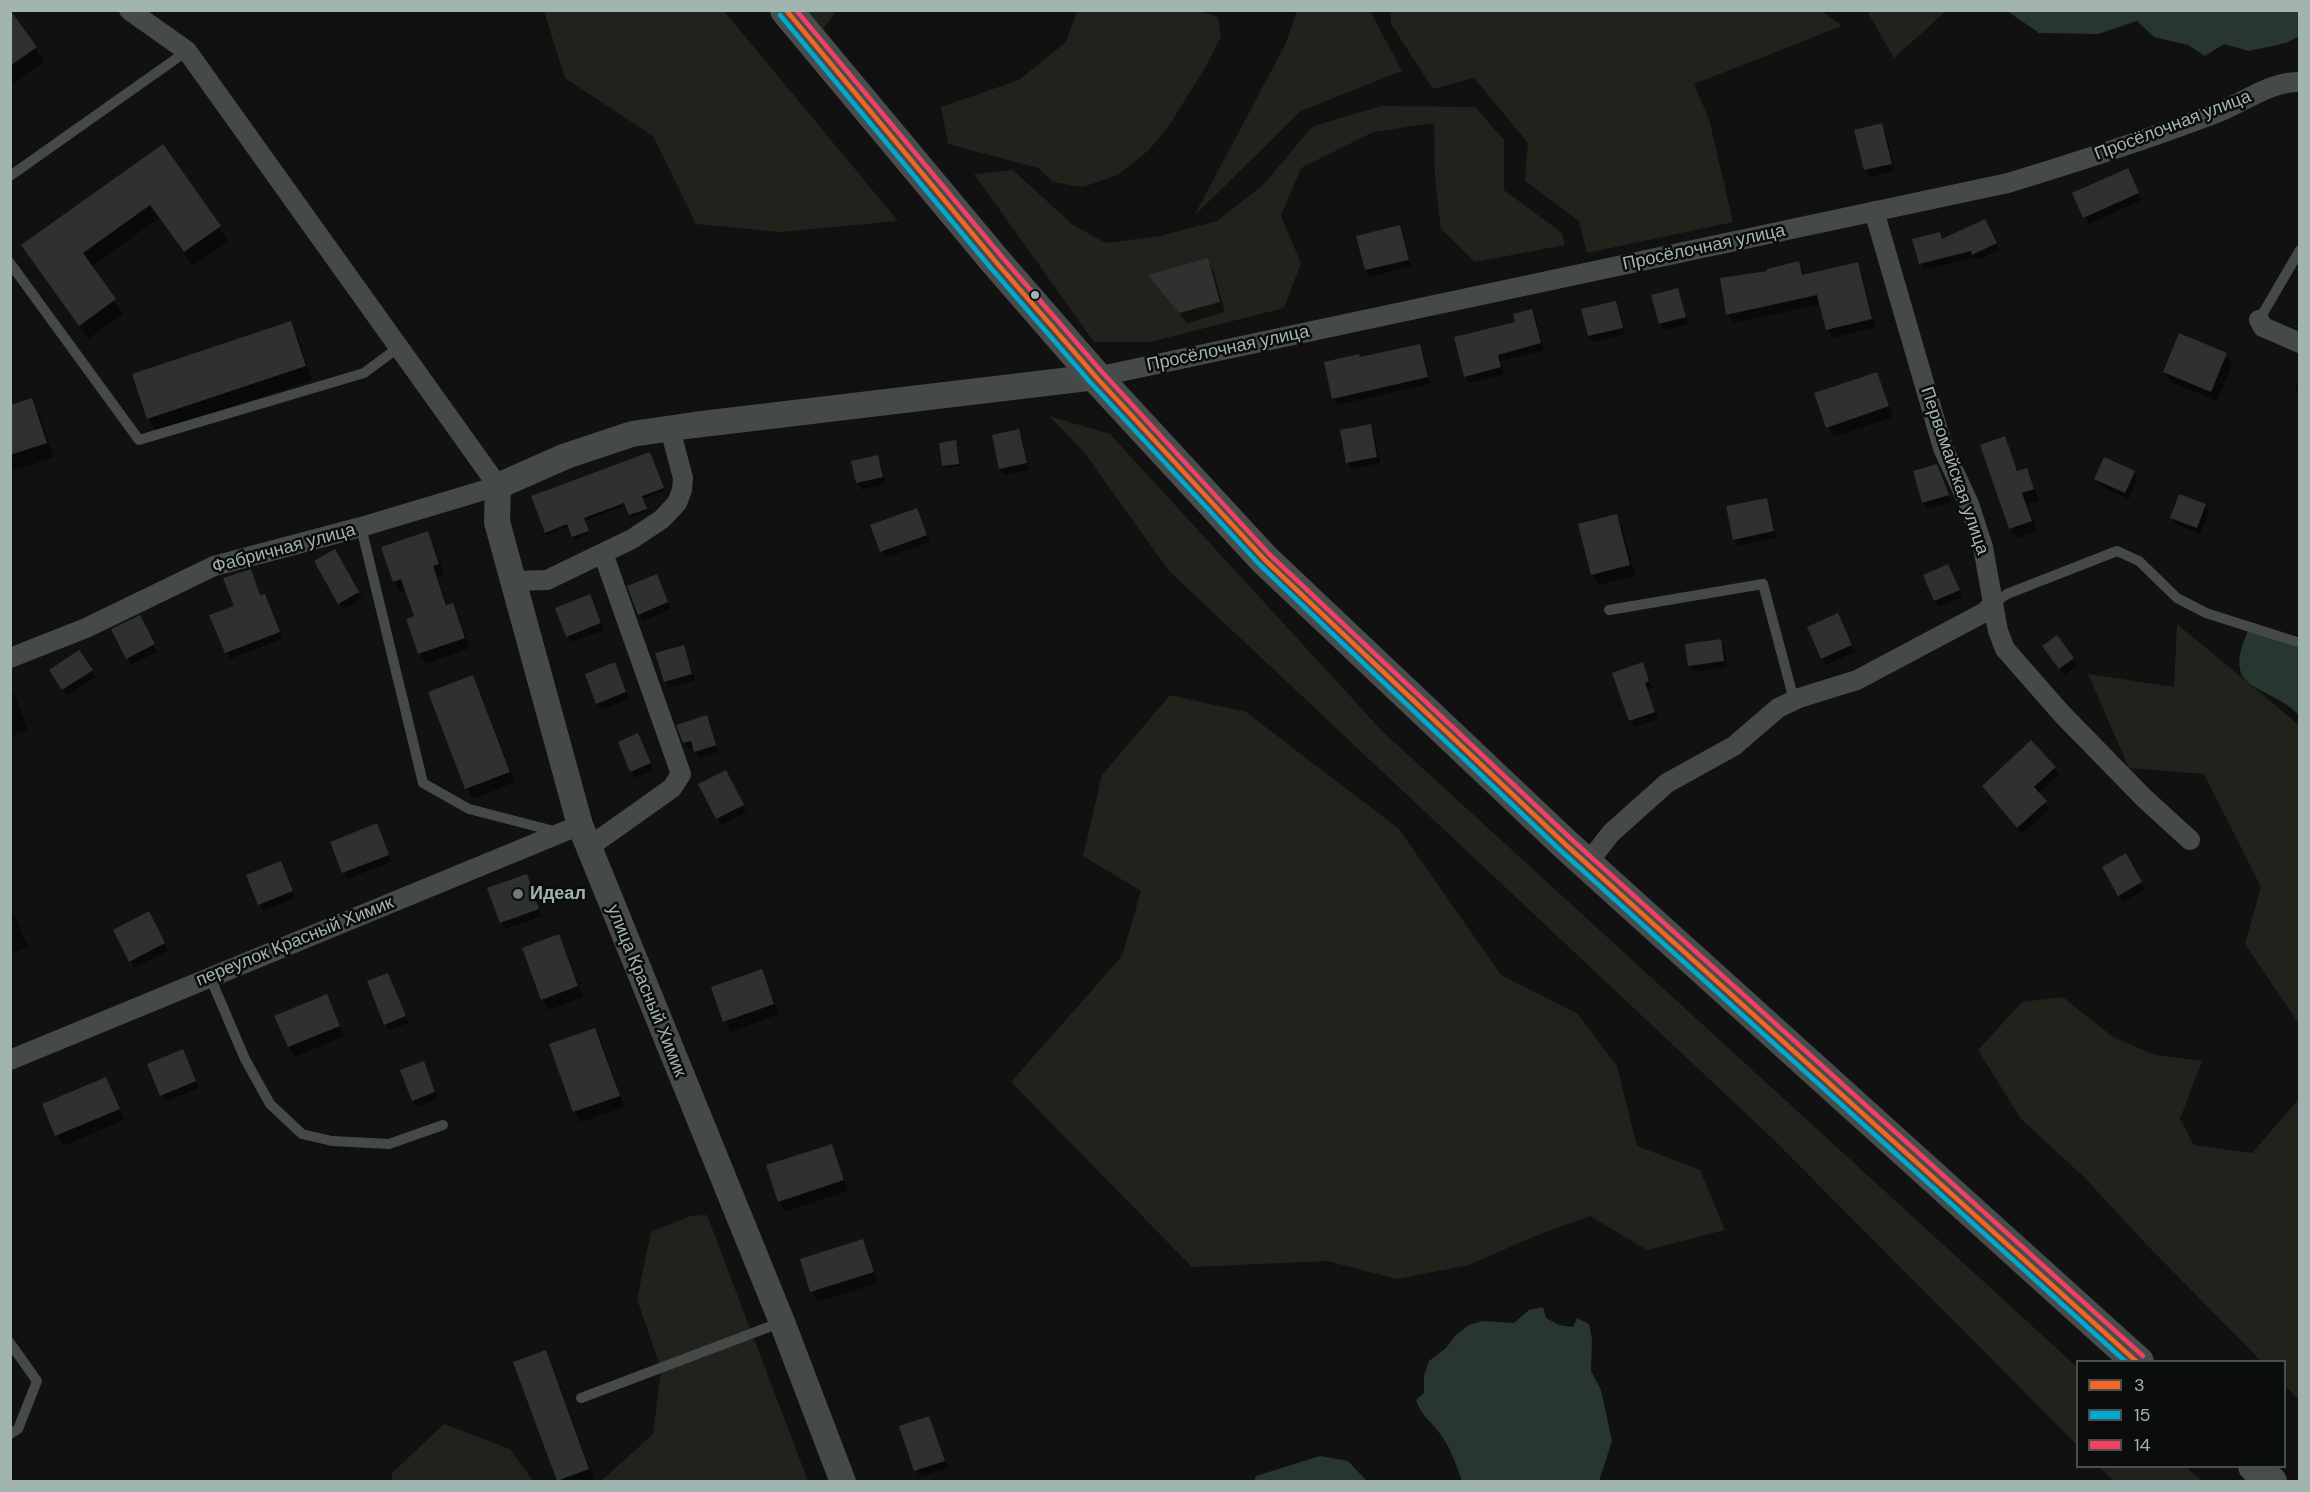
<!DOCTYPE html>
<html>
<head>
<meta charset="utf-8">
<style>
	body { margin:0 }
	#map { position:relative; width:2310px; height:1492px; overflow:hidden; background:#111; font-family:"DM Sans",sans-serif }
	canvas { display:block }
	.frame { position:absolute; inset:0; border:12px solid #a1b4af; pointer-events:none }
	.legend { position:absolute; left:2076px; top:1360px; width:210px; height:108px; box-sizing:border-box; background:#0b0d0d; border:2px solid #47504e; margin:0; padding:8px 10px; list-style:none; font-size:18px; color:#a1b4af }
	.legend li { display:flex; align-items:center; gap:12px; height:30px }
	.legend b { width:30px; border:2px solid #47504e }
</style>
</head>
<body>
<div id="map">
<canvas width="2310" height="1492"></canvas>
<div class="frame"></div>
<ul class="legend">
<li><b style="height:8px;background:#f26522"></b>3</li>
<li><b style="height:8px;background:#00a9ce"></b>15</li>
<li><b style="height:8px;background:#f24062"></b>14</li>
</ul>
</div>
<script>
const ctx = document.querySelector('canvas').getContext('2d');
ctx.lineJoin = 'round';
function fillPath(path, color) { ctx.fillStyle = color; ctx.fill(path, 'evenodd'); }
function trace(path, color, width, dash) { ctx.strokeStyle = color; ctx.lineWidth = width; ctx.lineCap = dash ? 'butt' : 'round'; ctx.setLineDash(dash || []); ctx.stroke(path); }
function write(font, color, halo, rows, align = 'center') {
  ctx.font = font + ' "DM Sans",sans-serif'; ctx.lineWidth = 5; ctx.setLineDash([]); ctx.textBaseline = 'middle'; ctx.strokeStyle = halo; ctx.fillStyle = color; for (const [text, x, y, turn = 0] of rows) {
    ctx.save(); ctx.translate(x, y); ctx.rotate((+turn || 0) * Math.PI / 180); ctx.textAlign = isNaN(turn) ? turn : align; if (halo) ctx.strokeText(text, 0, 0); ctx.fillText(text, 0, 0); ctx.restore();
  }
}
const green = new Path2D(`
	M 1821,10 L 1842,26 L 1694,84 L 1709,119 L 1733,222 L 1587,253 L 1579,221 L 1525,181 L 1528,143 L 1474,78 L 1433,89 L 1391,24 L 1391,11 Z
	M 544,11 L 724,11 L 898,221 L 780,232 L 696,224 L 653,136 L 565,78 Z
	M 805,11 L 836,11 L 822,31 Z
	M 1199,11 L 1218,17 L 1221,36 L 1208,63 L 1168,127 L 1149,150 L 1118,175 L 1083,187 L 1053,182 L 1038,168 L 948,144 L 941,107 L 1019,80 L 1066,42 L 1077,11 Z
	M 1297,11 L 1370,11 L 1402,71 L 1301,111 L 1194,216 L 1285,45 Z
	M 1867,11 L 1946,11 L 1894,58 Z
	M 1382,106 L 1475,107 L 1504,140 L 1504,190 L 1562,233 L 1565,245 L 1475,262 L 1441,229 L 1435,179 L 1434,123 L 1373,132 L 1301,168 L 1281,216 L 1301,263 L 1284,308 L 1150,342 L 1094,342 L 974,174 L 1013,170 L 1073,225 L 1106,243 L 1160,236 L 1217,221 L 1263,185 L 1313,126 Z
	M 1049,416 L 1110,434 L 1383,732 L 2077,1367 L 2077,1445 L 1774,1140 L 1169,571 L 1083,451 Z
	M 2177,624 L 2299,725 L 2299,1024 L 2245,944 L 2261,887 L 2204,774 L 2129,768 L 2088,674 L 2174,687 Z
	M 1170,695 L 1246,712 L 1399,829 L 1501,975 L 1578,1014 L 1617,1066 L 1637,1146 L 1700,1170 L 1725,1230 L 1647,1250 L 1590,1216 L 1535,1236 L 1469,1265 L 1397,1279 L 1327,1261 L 1192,1267 L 1011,1082 L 1122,956 L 1141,891 L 1083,856 L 1102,775 Z
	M 2063,997 L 2113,1037 L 2155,1055 L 2202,1061 L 2180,1119 L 2194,1145 L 2252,1153 L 2299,1099 L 2299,1400 L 2285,1385 L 2284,1362 L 2261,1361 L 2146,1244 L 2085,1178 L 2021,1119 L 1978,1050 L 2022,1002 Z
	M 707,1215 L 808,1481 L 600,1482 L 653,1434 L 661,1370 L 637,1299 L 651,1232 L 691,1216 Z
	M 444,1424 L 510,1449 L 533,1481 L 392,1481 L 392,1473 Z
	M 2099,1467 L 2186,1467 L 2202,1481 L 2114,1481 Z`);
const water = new Path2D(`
	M 2007,11 L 2299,11 L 2299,36 L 2286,43 L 2249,51 L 2224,44 L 2205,56 L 2188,45 L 2154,37 L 2137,21 L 2098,34 L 2039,33 Z
	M 2248,631 L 2299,648 L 2299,715 C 2266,682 2220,694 2248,631 Z
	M 1543,1307 L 1546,1318 L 1559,1325 L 1573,1327 L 1577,1318 L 1589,1324 L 1592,1339 L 1591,1371 L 1601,1390 L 1612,1441 L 1599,1481 L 1462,1481 C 1457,1467 1452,1451 1443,1438 C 1433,1422 1423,1419 1416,1400 L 1424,1393 L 1424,1376 L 1429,1361 L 1446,1348 L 1456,1335 L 1469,1325 L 1483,1321 L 1514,1323 L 1529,1310 Z
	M 1320,1456 L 1348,1461 L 1367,1481 L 1254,1481 L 1256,1476 Z`);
const shadow = new Path2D(`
	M 10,12 L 44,62 L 10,86 Z
	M 1881,125 L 1885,131 L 1895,170 L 1870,177 L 1866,170 L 1856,131 Z
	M 163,146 L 228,241 L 193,266 L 159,218 L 91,267 L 123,314 L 88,339 L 32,259 Z
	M 2131,176 L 2142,200 L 2089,224 L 2085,217 Z
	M 1399,227 L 1403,233 L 1411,266 L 1370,277 L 1366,270 L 1358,237 Z
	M 1989,228 L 1999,250 L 1977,260 L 1976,257 L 1924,270 L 1914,240 L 1939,234 L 1943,240 Z
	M 1207,259 L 1213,270 L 1225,312 L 1187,323 L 1150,276 Z
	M 1798,263 L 1805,276 L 1857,264 L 1862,273 L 1875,327 L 1832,338 L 1827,329 L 1821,304 L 1733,323 L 1728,314 L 1769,272 Z
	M 1677,290 L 1681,296 L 1688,324 L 1664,330 L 1660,324 Z
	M 1615,302 L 1619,309 L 1625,334 L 1593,342 L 1589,336 Z
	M 1531,311 L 1535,317 L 1544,350 L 1501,361 L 1504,374 L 1469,383 L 1465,376 Z
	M 2300,312 L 2300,327 L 2296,321 Z
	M 290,323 L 298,337 L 312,380 L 156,432 L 148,418 Z
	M 1419,346 L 1423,353 L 1430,384 L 1337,405 L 1333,398 L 1360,359 Z
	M 2226,354 L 2232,365 L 2217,401 L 2171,382 L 2165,371 Z
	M 1876,374 L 1882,384 L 1893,417 L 1834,437 L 1828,427 Z
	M 2300,378 L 2300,393 L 2296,387 Z
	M 31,400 L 39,414 L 54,457 L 10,472 L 10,407 Z
	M 1371,426 L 1374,433 L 1380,463 L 1351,469 L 1348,462 Z
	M 1019,431 L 1022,438 L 1029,470 L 1004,475 L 1000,469 Z
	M 2004,438 L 2019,473 L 2026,470 L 2039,500 L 2027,504 L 2037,531 L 2017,538 L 2011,528 Z
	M 955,442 L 960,466 L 946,468 L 944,465 Z
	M 651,456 L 664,491 L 642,499 L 647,512 L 632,517 L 627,505 L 584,521 L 589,534 L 575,540 L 569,526 L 547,535 L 546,532 Z
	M 877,457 L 881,464 L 886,484 L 862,490 L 858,483 L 853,462 Z
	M 1937,466 L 1951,502 L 1927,509 L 1923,502 Z
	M 2134,472 L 2137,479 L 2129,499 L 2100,486 L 2096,479 Z
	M 1766,500 L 1770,506 L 1776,538 L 1738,546 L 1734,539 Z
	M 2205,505 L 2209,512 L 2200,534 L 2176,524 L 2172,518 Z
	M 916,510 L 930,542 L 885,558 L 872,526 Z
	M 1616,516 L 1622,526 L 1635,576 L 1598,585 L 1592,574 Z
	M 427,533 L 433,543 L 444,574 L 437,577 L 448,606 L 452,605 L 458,615 L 470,648 L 426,664 L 420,654 L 408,620 L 416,617 L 407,590 L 400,592 L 394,581 Z
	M 334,551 L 362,599 L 343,610 L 316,561 Z
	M 1952,573 L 1962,597 L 1939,607 L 1935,600 Z
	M 254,577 L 261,597 L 268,602 L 282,639 L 230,659 L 211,616 L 236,607 Z
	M 660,582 L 671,609 L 643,621 L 639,614 Z
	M 593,602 L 604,630 L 571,642 L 568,636 Z
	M 1841,622 L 1855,652 L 1826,665 L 1809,628 Z
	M 143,624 L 157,652 L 131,665 L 113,630 Z
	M 2057,637 L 2077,666 L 2064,675 L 2048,653 Z
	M 1720,641 L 1724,647 L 1727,667 L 1694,672 L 1690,665 Z
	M 683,646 L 695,680 L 669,688 L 665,681 Z
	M 1642,664 L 1652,688 L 1647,690 L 1658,719 L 1635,727 L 1631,720 Z
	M 91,671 L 95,677 L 67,696 L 54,677 Z
	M 618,671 L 629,699 L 601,710 L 597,703 Z
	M 472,677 L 478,687 L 515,782 L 473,799 L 467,788 Z
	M 14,693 L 28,730 L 11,736 L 10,695 Z
	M 706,717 L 716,743 L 695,750 L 694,748 L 688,749 L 684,743 Z
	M 642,742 L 653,770 L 635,778 L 632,771 Z
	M 2031,742 L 2059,774 L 2038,794 L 2049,809 L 2022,834 L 1984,787 Z
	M 717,746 L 718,752 L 699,758 L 696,752 Z
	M 729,779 L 746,812 L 721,825 L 717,818 Z
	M 380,832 L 392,862 L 347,879 L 331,843 Z
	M 2126,855 L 2145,890 L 2123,902 L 2104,867 Z
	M 284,870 L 295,898 L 263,911 L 260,904 Z
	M 530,883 L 542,916 L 505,929 L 501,922 Z
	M 12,909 L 28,947 L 10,954 L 10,910 Z
	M 152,920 L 168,951 L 134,968 L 131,961 Z
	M 558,936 L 564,946 L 583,997 L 548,1010 L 542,999 Z
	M 761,971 L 779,1014 L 731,1032 L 725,1021 Z
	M 388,974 L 409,1023 L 389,1030 L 386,1024 Z
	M 326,996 L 345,1036 L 295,1057 L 289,1047 Z
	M 595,1029 L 601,1040 L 624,1107 L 581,1122 L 575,1112 L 551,1045 Z
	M 186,1058 L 199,1088 L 165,1102 L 149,1065 Z
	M 427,1069 L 438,1099 L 417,1107 L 413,1100 Z
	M 106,1079 L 124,1120 L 63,1146 L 57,1135 Z
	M 831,1146 L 837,1156 L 848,1191 L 785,1212 L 779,1201 Z
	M 862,1240 L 868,1251 L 878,1283 L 818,1302 L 812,1291 Z
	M 545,1352 L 551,1362 L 594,1480 L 589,1482 L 559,1482 L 515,1363 Z
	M 929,1417 L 948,1468 L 920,1477 L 901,1427 Z`);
const building = new Path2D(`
	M 10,10 L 37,47 L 10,66 Z
	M 1882,123 L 1892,164 L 1864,170 L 1854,130 Z
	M 163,144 L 221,226 L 184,252 L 150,205 L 83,253 L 116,299 L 79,326 L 21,245 Z
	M 2128,168 L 2139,193 L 2083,218 L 2072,193 Z
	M 1985,219 L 1997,243 L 1972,255 L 1971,251 L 1919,264 L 1912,239 L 1940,232 L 1942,239 Z
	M 1400,225 L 1409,260 L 1365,270 L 1356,236 Z
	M 1208,258 L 1220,302 L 1179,313 L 1148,275 Z
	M 1799,261 L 1802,275 L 1858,262 L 1872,319 L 1826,330 L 1817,295 L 1726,315 L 1720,278 L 1767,271 L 1767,269 Z
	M 1678,288 L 1686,317 L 1659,324 L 1651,295 Z
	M 1616,301 L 1623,328 L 1588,336 L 1581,309 Z
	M 1532,309 L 1541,343 L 1498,355 L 1501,367 L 1464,377 L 1454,337 L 1515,322 L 1513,314 Z
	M 291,321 L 306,366 L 147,419 L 132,374 Z
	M 2179,333 L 2227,353 L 2211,392 L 2163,372 Z
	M 1420,344 L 1428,377 L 1332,399 L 1324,362 L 1359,354 L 1360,357 Z
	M 1877,372 L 1889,406 L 1826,428 L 1814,393 Z
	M 32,398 L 47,443 L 10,455 L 10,405 Z
	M 1371,424 L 1377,457 L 1346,463 L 1340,430 Z
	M 1019,429 L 1027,463 L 999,469 L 992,435 Z
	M 2005,436 L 2017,471 L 2027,468 L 2034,489 L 2022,493 L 2032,521 L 2009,529 L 1980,445 Z
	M 956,440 L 959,464 L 942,466 L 939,443 Z
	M 650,452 L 664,488 L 642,496 L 647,509 L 629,515 L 624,503 L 584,518 L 589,531 L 572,537 L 567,524 L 545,533 L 531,496 Z
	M 878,455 L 883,477 L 856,483 L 851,461 Z
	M 2104,457 L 2135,471 L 2125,493 L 2094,479 Z
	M 1937,464 L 1949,495 L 1922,503 L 1913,471 Z
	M 2179,494 L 2206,504 L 2197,528 L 2170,518 Z
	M 1767,498 L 1774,531 L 1733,540 L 1726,506 Z
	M 917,508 L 927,535 L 880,552 L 870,525 Z
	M 1617,514 L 1630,565 L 1591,575 L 1578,524 Z
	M 428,531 L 439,564 L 433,566 L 446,605 L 453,603 L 465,638 L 418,654 L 406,619 L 414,616 L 401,579 L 393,582 L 381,547 Z
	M 335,549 L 359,592 L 338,604 L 314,561 Z
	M 1948,564 L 1960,590 L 1934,601 L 1923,575 Z
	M 251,569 L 260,595 L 265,594 L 280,632 L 225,653 L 209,615 L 234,606 L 223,578 Z
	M 657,574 L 668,602 L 638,615 L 627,586 Z
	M 590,594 L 601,623 L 566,637 L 555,608 Z
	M 1838,613 L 1852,645 L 1821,659 L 1807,627 Z
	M 140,615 L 155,644 L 126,659 L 111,629 Z
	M 2057,635 L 2074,658 L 2059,669 L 2042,646 Z
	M 1721,639 L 1724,661 L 1688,666 L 1685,644 Z
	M 684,645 L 692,674 L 664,682 L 655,653 Z
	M 79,650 L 93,670 L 62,690 L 49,670 Z
	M 615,662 L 626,692 L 596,704 L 585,674 Z
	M 1643,662 L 1649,681 L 1645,683 L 1655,712 L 1629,721 L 1612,673 Z
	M 473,675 L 510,772 L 465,789 L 428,692 Z
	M 707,715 L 716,745 L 694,752 L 691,741 L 683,743 L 676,725 Z
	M 638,733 L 651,763 L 630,772 L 618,742 Z
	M 2031,740 L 2056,767 L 2034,787 L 2047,801 L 2017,828 L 1982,786 Z
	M 726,770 L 744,805 L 716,819 L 698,784 Z
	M 377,823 L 389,855 L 342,873 L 330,842 Z
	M 2126,853 L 2142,882 L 2118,896 L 2102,867 Z
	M 281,861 L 293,891 L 258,905 L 246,875 Z
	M 527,874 L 539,909 L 500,923 L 487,888 Z
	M 149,911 L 165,943 L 129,962 L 113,930 Z
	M 559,934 L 578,986 L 541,1000 L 522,948 Z
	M 762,969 L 774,1004 L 723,1022 L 711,987 Z
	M 388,973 L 406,1016 L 384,1025 L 367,981 Z
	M 327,994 L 340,1026 L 288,1047 L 274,1016 Z
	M 595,1028 L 620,1096 L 573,1112 L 549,1044 Z
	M 183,1049 L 196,1081 L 160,1096 L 147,1064 Z
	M 424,1061 L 435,1092 L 412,1101 L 400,1070 Z
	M 106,1077 L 120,1109 L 55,1136 L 42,1104 Z
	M 832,1144 L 844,1180 L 778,1202 L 766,1165 Z
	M 863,1239 L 874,1272 L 810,1292 L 800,1259 Z
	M 546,1350 L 589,1469 L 557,1481 L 513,1362 Z
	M 929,1416 L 945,1461 L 914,1471 L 899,1426 Z`);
const service = new Path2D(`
	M 10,176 L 187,51
	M 10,263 L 139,440 L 364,373 L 399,347
	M 2259,320 L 2300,250
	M 361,527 L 423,783 L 469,809 L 558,832
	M 1993,604 L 2007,594 L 2117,551 L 2139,561 L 2177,598 L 2206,613 L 2300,643
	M 1609,610 L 1763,584 L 1794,700
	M 210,977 L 245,1059 L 270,1104 L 302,1134 L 332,1141 L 389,1144 L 443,1125
	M 10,1343 L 37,1381 L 18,1429 L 10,1434
	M 581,1398 L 782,1322`);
const minor = new Path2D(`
	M 1874,211 L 1943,448 L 1969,504 L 1983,547 L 1998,631 L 2005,649 L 2062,714 L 2144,798 L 2190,840
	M 2259,320 L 2263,327 L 2300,343
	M 1096,377 L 2008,183 C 2077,162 2146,140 2214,114 C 2241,104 2272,80 2300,82
	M 513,581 L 547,580 L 632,539 L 662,519 L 677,503 L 682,490 L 683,478 L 670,429
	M 10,658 L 86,628 L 214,566 L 361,527 L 498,486 L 187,51 L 129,10
	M 589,847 L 672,788 L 681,774 L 603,553
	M 1587,864 L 1611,833 L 1667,783 L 1734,746 L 1778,708 L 1799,698 L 1857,680 L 1985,612 L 1993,604
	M 10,1060 L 580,825`);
const tertiary = new Path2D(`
	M 843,1482 L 782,1322 L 580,825 L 497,522 L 498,486 L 566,456 L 632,434 L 694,425 L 1096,377`);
const primary = new Path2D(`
	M 786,10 L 996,262 L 1096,377 L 1264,559 L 1565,844 L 2138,1362
	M 2254,1466 L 2271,1482`);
const bus1 = new Path2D(`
	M 786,10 L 996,262 L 1096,377 L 1264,559 L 1565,844 L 2137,1362`);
const bus2 = new Path2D(`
	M 780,15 L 990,267 L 1090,382 L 1259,564 L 1560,850 L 2126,1362`);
const bus3 = new Path2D(`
	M 796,10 L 1002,257 L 1102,372 L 1269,554 L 1570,838 L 2143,1356`);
const markers = [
	[1035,295,5,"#a1b4af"],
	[518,894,6,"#6f7b78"]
];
const streetNames = [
	["Просёлочная улица",2173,126,-21],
	["Просёлочная улица",1704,248,-12],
	["Просёлочная улица",1228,349,-12],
	["Первомайская улица",1954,471,71],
	["Фабричная улица",284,549,-15],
	["переулок Красный Химик",295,942,-22],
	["улица Красный Химик",646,991,68]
];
const poiNames = [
	["Идеал",530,894]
];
fillPath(green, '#21221b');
fillPath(water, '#273730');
fillPath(shadow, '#0007');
fillPath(building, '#2e3130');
trace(service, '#454a49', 10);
trace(minor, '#454a49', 20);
trace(tertiary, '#454a49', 26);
trace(primary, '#474c4c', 32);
trace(bus1, '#f26522', 4.5);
trace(bus2, '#00a9ce', 4.5);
trace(bus3, '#f24062', 4.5);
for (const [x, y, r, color] of markers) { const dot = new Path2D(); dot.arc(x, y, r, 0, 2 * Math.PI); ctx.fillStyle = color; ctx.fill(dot); trace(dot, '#0b0d0d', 2); }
write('18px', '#a1b4af', '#0b0d0d', streetNames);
write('bold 18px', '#a1b4af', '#0b0d0d', poiNames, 'left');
</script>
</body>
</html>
